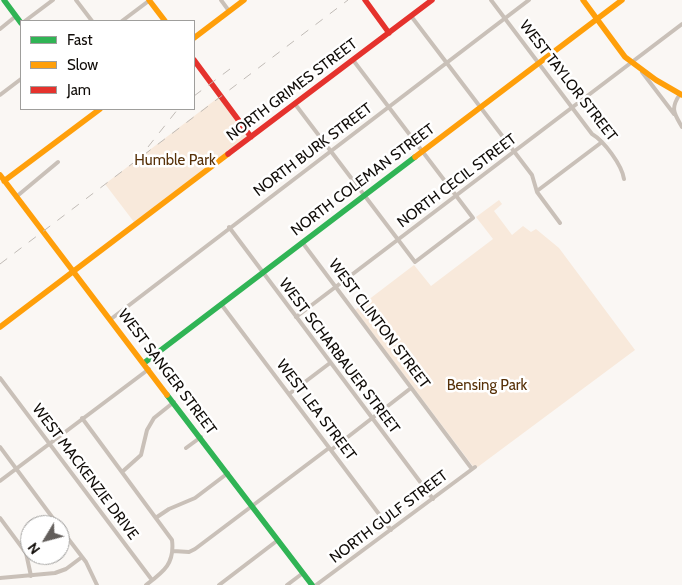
<!DOCTYPE html>
<html>
<head>
<meta charset="utf-8">
<style>
	body { margin:0 }
	#map { position:relative; width:682px; height:585px; overflow:hidden; background:#faf7f4; font-family:Cabin,sans-serif }
	canvas { display:block }
	.legend { position:absolute; left:20px; top:20px; width:175px; height:90px; box-sizing:border-box; background:#fff; border:1px solid #9f9e9c; margin:0; padding:6px 9px; list-style:none; font-size:15px; color:#100c08 }
	.legend li { display:flex; align-items:center; gap:10px; height:25px }
	.legend b { width:25px; border:1px solid #9f9e9c }
	.north { position:absolute; left:20px; top:515px; width:50px; height:50px; box-sizing:border-box; background:#fff; border:1px solid #9f9e9c; border-radius:50%; rotate:233deg; font-size:14px; font-weight:700; line-height:20px; text-align:center; color:#100c08 }
	.north::after { content:''; display:block; margin:auto; width:18px; height:22px; background:#625e5b; clip-path:polygon(50% 0,100% 100%,50% 72%,0 100%) }
</style>
</head>
<body>
<div id="map">
<canvas width="682" height="585"></canvas>
<ul class="legend">
<li><b style="height:6px;background:#30b455"></b>Fast</li>
<li><b style="height:6px;background:#ff9f0a"></b>Slow</li>
<li><b style="height:6px;background:#e5322d"></b>Jam</li>
</ul>
<div class="north">N</div>
</div>
<script>
const ctx = document.querySelector('canvas').getContext('2d');
ctx.lineJoin = 'round';
function fillPath(path, color) { ctx.fillStyle = color; ctx.fill(path, 'evenodd'); }
function trace(path, color, width, dash) { ctx.strokeStyle = color; ctx.lineWidth = width; ctx.lineCap = dash ? 'butt' : 'round'; ctx.setLineDash(dash || []); ctx.stroke(path); }
function write(font, color, halo, rows, align = 'center') {
  ctx.font = font + ' Cabin,sans-serif'; ctx.lineWidth = 5; ctx.setLineDash([]); ctx.textBaseline = 'middle'; ctx.strokeStyle = halo; ctx.fillStyle = color; for (const [text, x, y, turn = 0] of rows) {
    ctx.save(); ctx.translate(x, y); ctx.rotate((+turn || 0) * Math.PI / 180); ctx.textAlign = isNaN(turn) ? turn : align; if (halo) ctx.strokeText(text, 0, 0); ctx.fillText(text, 0, 0); ctx.restore();
  }
}
const green = new Path2D(`
	M 219,97 L 247,135 L 245,138 L 134,222 L 105,184 Z
	M 499,200 L 502,204 L 494,211 L 512,235 L 523,226 L 531,232 L 536,229 L 559,248 L 635,350 L 475,469 L 355,310 L 414,265 L 431,286 L 493,239 L 476,217 Z`);
const street = new Path2D(`
	M 76,0 L 92,21
	M 221,0 L 229,11
	M 491,0 L 592,134 C 604,141 622,165 624,179
	M 411,16 L 532,175 L 537,192 L 560,223
	M 25,21 L 53,0
	M 122,21 L 150,0
	M 0,29 L 16,16
	M 642,72 L 674,114
	M 680,94 C 670,109 674,113 682,127
	M 0,95 L 21,79
	M 295,104 L 415,262 L 473,218 L 353,60
	M 537,191 L 602,142
	M 16,197 L 58,162
	M 229,227 L 433,499
	M 302,242 L 472,469
	M 221,304 L 391,530
	M 296,317 L 682,24
	M 111,319 L 529,0
	M 0,378 L 152,580
	M 289,394 L 330,363
	M 82,418 L 172,540 C 175,564 163,572 146,585
	M 0,447 L 58,525
	M 186,448 L 201,437
	M 331,450 L 411,388
	M 122,472 L 141,455 L 147,430 L 154,418 L 174,402
	M 0,481 L 149,369
	M 157,517 L 169,509 L 195,498 L 228,473
	M 0,518 L 26,553 L 31,576
	M 60,528 L 86,562 L 97,585
	M 173,551 L 189,552 L 195,549 L 329,448
	M 0,578 L 55,573 L 66,569 L 82,557
	M 219,585 L 278,540
	M 287,585 L 303,573
	M 316,585 L 475,467`);
const fast = new Path2D(`
	M 4,0 L 21,23
	M 144,363 L 415,157
	M 167,395 L 312,585`);
const slow = new Path2D(`
	M 149,0 L 165,21
	M 583,0 L 625,57 L 656,80 L 682,95
	M 194,38 L 244,0
	M 415,157 L 622,0
	M 0,175 L 167,395
	M 4,181 L 100,109
	M 0,327 L 228,154`);
const jam = new Path2D(`
	M 365,0 L 389,33
	M 194,60 L 251,137
	M 228,154 L 432,0`);
const rail = new Path2D(`
	M 194,96 L 234,66
	M 148,147 L 178,109
	M 0,264 L 348,0`);
const streetNames = [
	["WEST TAYLOR STREET",568,81,52],
	["NORTH GRIMES STREET",292,90,-37],
	["NORTH BURK STREET",313,150,-37],
	["NORTH COLEMAN STREET",363,180,-37],
	["NORTH CECIL STREET",457,181,-37],
	["WEST CLINTON STREET",379,324,53],
	["WEST SCHARBAUER STREET",339,356,53],
	["WEST SANGER STREET",167,372,53],
	["WEST LEA STREET",316,410,53],
	["WEST MACKENZIE DRIVE",85,472,53],
	["NORTH GULF STREET",389,517,-37]
];
const parkNames = [
	["Humble Park",175,161],
	["Bensing Park",487,386]
];
fillPath(green, '#f8e9db');
trace(street, '#c9c0b8', 4);
trace(fast, '#30b455', 5.5);
trace(slow, '#ff9f0a', 5.5);
trace(jam, '#e5322d', 5.5);
trace(rail, '#c0bbb6', 1, [9, 9]);
write('15px', '#100c08', '#fff', streetNames);
write('15px', '#573109', '#fff', parkNames);
</script>
</body>
</html>
